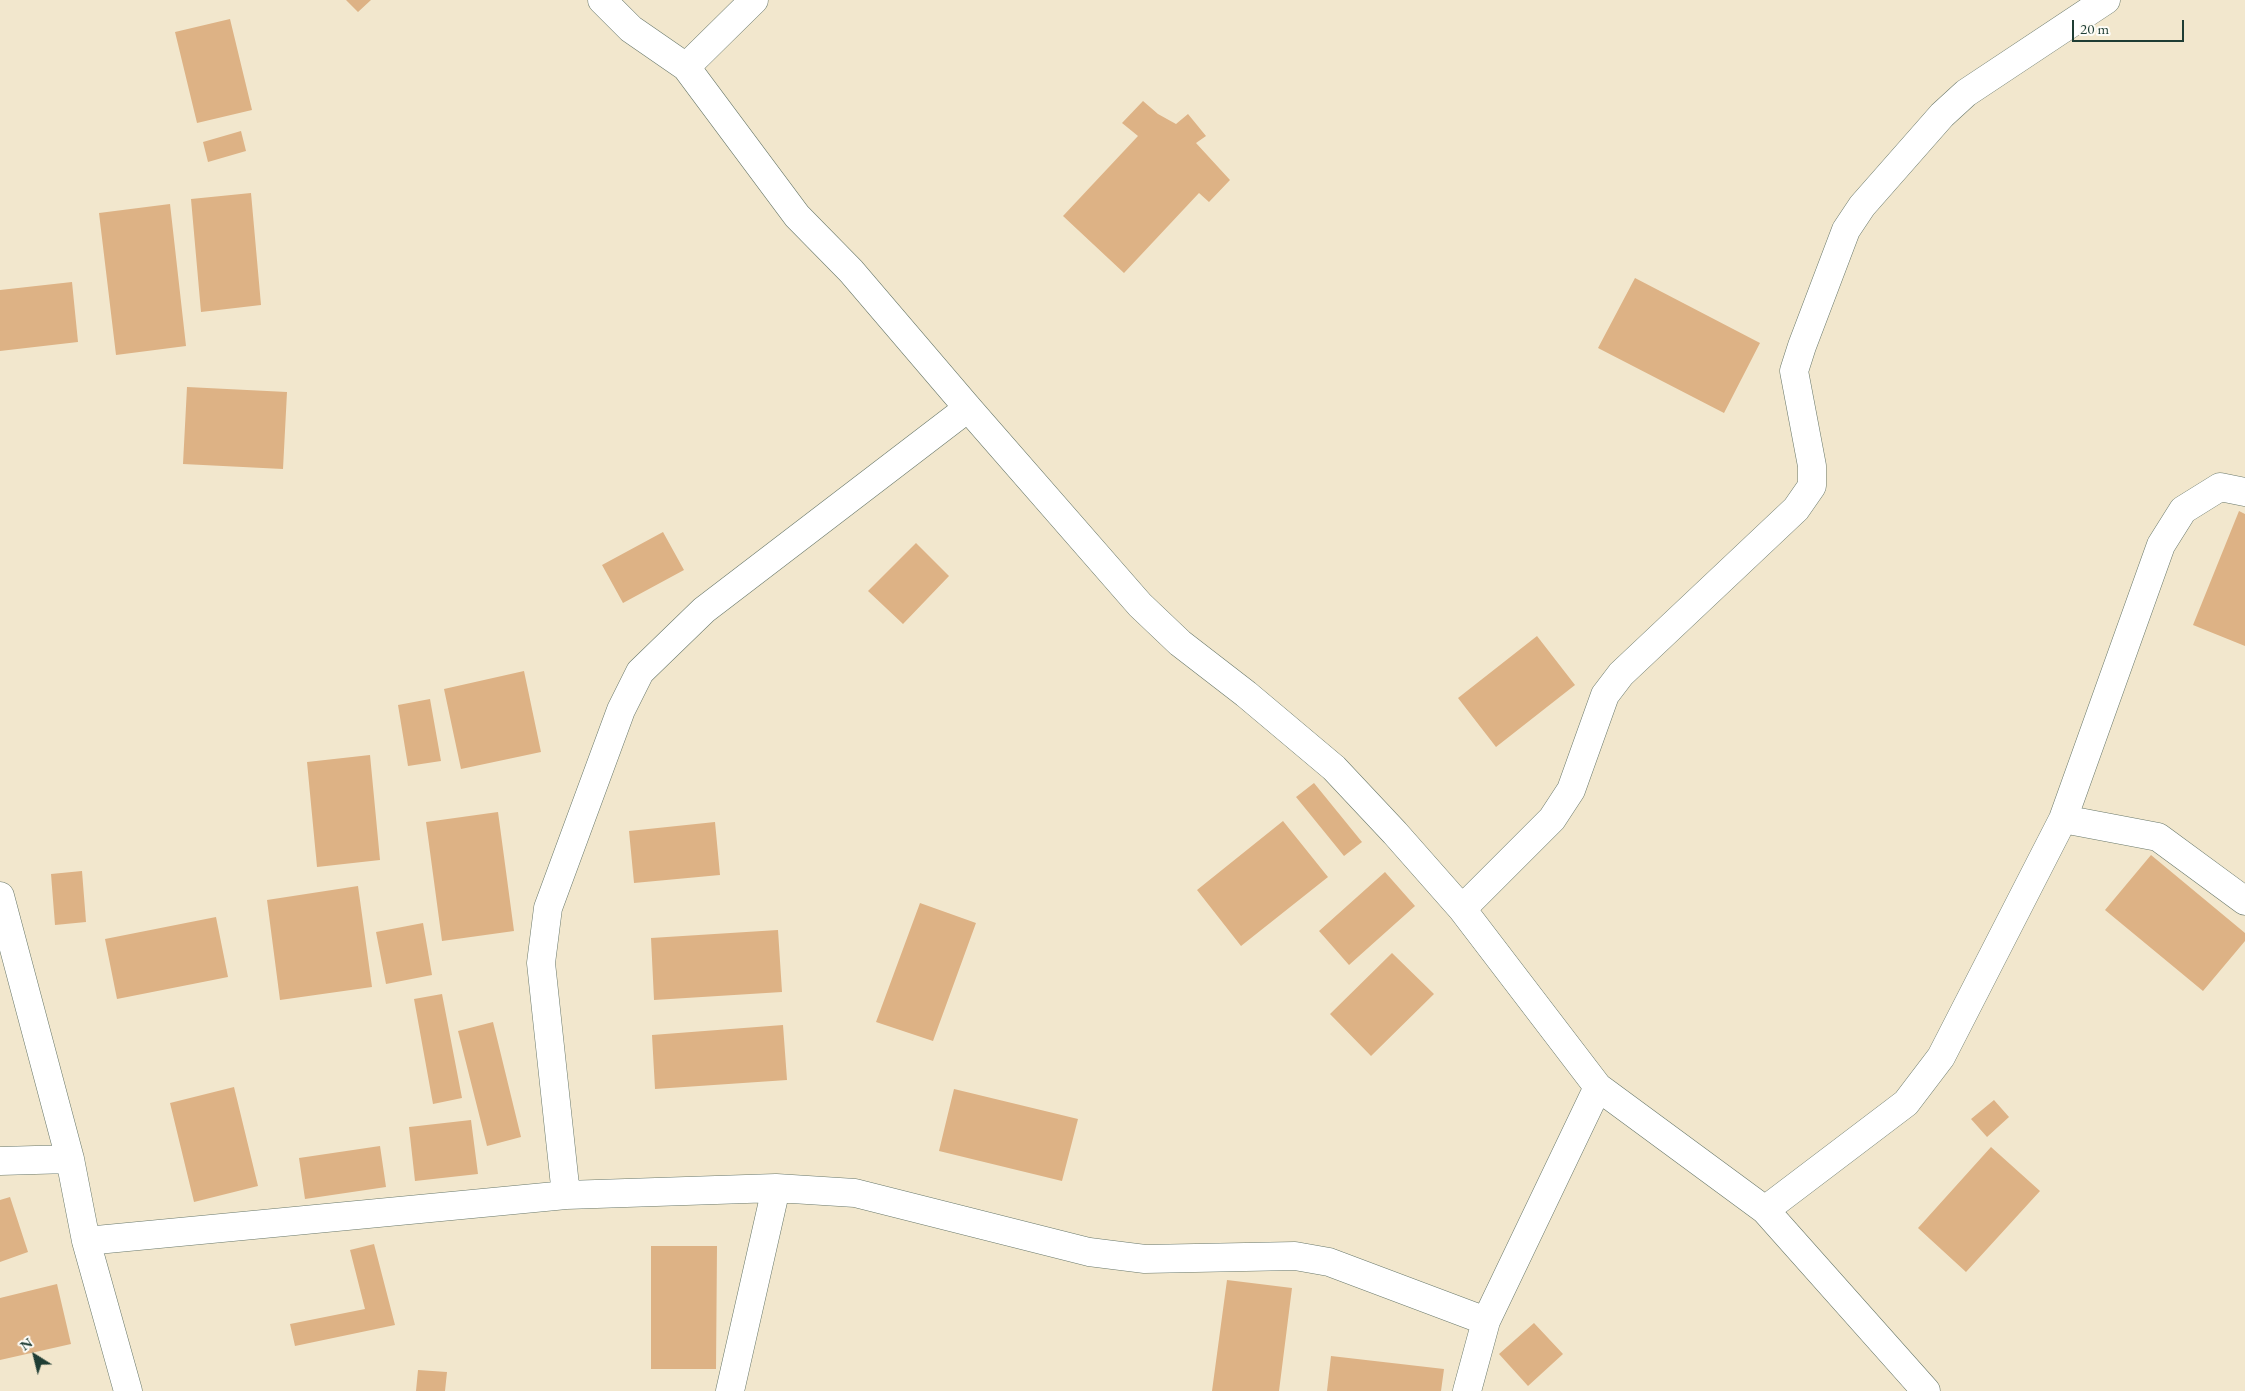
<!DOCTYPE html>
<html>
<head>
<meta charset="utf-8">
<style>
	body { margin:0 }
	#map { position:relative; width:2245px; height:1391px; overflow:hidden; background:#f2e7cd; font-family:"EB Garamond",serif }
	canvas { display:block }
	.north { position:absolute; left:10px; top:1331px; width:50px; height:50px; -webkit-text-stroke:4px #fdfcf7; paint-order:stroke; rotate:324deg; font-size:14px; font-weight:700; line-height:20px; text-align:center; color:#1f3d34 }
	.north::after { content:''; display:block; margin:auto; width:18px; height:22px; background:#1f3d34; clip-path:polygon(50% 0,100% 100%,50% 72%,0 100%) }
	.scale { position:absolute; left:2072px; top:20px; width:112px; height:22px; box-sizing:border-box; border:2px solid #1f3d34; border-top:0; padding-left:6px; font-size:15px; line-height:18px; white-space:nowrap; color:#1f3d34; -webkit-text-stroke:4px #fdfcf7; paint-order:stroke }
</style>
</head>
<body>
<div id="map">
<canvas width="2245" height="1391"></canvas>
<div class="north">N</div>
<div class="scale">20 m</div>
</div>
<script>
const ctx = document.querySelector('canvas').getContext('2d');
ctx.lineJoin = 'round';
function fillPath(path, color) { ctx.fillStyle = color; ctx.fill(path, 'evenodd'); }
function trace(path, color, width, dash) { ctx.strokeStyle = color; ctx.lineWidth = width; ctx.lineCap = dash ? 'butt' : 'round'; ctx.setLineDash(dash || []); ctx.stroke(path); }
const building = new Path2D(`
	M 346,0 L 371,0 L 358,12 Z
	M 230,19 L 252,110 L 197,123 L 175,32 Z
	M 1143,101 L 1158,114 L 1176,124 L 1188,114 L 1206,136 L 1196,143 L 1230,180 L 1209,202 L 1199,193 L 1124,273 L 1063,216 L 1138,136 L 1122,123 Z
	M 241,131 L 246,151 L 208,162 L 203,142 Z
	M 251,193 L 261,305 L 201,312 L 191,199 Z
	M 170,204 L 186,346 L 116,355 L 99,213 Z
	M 1635,278 L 1760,343 L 1724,413 L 1598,348 Z
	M 72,282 L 78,342 L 0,351 L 0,290 Z
	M 187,387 L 287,392 L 283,469 L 183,464 Z
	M 2239,511 L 2245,514 L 2245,646 L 2193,625 Z
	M 663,532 L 684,570 L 623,603 L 602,565 Z
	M 916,543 L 949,576 L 903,624 L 868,591 Z
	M 1537,636 L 1575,685 L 1496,747 L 1458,698 Z
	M 524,671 L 541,752 L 461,769 L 444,689 Z
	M 430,699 L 441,761 L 408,766 L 398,705 Z
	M 370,755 L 380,860 L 317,867 L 307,762 Z
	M 1314,783 L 1362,842 L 1344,856 L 1296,797 Z
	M 498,812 L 514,931 L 442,941 L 426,822 Z
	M 1283,821 L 1328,877 L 1241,946 L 1197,890 Z
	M 715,822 L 720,875 L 634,883 L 629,831 Z
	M 2151,855 L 2245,933 L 2245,941 L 2203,991 L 2105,910 Z
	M 82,871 L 86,922 L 55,925 L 51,874 Z
	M 1385,872 L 1415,906 L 1349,965 L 1319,931 Z
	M 358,886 L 372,987 L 280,1000 L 267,900 Z
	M 920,903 L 976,923 L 933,1041 L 876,1022 Z
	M 216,917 L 228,977 L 117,999 L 105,939 Z
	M 423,923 L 432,975 L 386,984 L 376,932 Z
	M 778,930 L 782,992 L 654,1000 L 651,938 Z
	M 1392,953 L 1434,994 L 1371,1056 L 1330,1014 Z
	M 442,994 L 462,1098 L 433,1104 L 414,999 Z
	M 493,1022 L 521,1137 L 487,1146 L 458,1031 Z
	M 783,1025 L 787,1080 L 655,1089 L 652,1035 Z
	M 234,1087 L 258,1186 L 194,1202 L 170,1103 Z
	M 954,1089 L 1078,1119 L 1062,1181 L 939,1151 Z
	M 1994,1100 L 2009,1117 L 1987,1137 L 1971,1119 Z
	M 471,1120 L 478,1174 L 415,1181 L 409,1127 Z
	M 380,1146 L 386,1187 L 305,1199 L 299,1158 Z
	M 1991,1147 L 2040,1191 L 1966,1272 L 1918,1228 Z
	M 10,1197 L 28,1252 L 0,1262 L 0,1200 Z
	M 374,1244 L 395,1325 L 295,1346 L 290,1324 L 365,1309 L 350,1250 Z
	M 651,1246 L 717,1246 L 716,1369 L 651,1369 Z
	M 1227,1280 L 1292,1288 L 1279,1391 L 1212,1391 Z
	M 57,1284 L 71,1344 L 0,1360 L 0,1298 Z
	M 1534,1323 L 1563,1354 L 1528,1386 L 1499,1354 Z
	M 1331,1356 L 1444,1369 L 1441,1391 L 1327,1391 Z
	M 418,1370 L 447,1372 L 445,1391 L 416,1391 Z`);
const street = new Path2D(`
	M 602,0 L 631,29 L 686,67 L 797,216 L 851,271 L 968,408 L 1140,605 L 1180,643 L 1246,694 L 1334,768 L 1395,833 L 1462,909 L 1598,1087 L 1765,1210 L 1926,1391
	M 686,67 L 754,0
	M 2063,819 L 2158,837 L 2245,901
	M 0,896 L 70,1159 L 86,1241 L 128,1391
	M 1462,909 L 1552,819 L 1571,790 L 1605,695 L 1621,674 L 1796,509 L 1812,486 L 1812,466 L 1794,371 L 1802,346 L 1846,230 L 1862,206 L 1942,115 L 1966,93 L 2106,0
	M 0,1161 L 70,1159
	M 566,1195 L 541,963 L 548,908 L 621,710 L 640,672 L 704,610 L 968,408
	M 1765,1210 L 1906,1103 L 1941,1057 L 2063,819 L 2161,545 L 2183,510 L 2220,487 L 2245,492
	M 86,1241 L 566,1195 L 776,1188 L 855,1193 L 1089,1252 L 1145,1259 L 1295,1256 L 1329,1262 L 1486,1321
	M 730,1391 L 776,1188
	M 1467,1391 L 1486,1321 L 1598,1087`);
fillPath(building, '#ddb285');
trace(street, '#69786a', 29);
trace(street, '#fff', 28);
</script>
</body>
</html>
